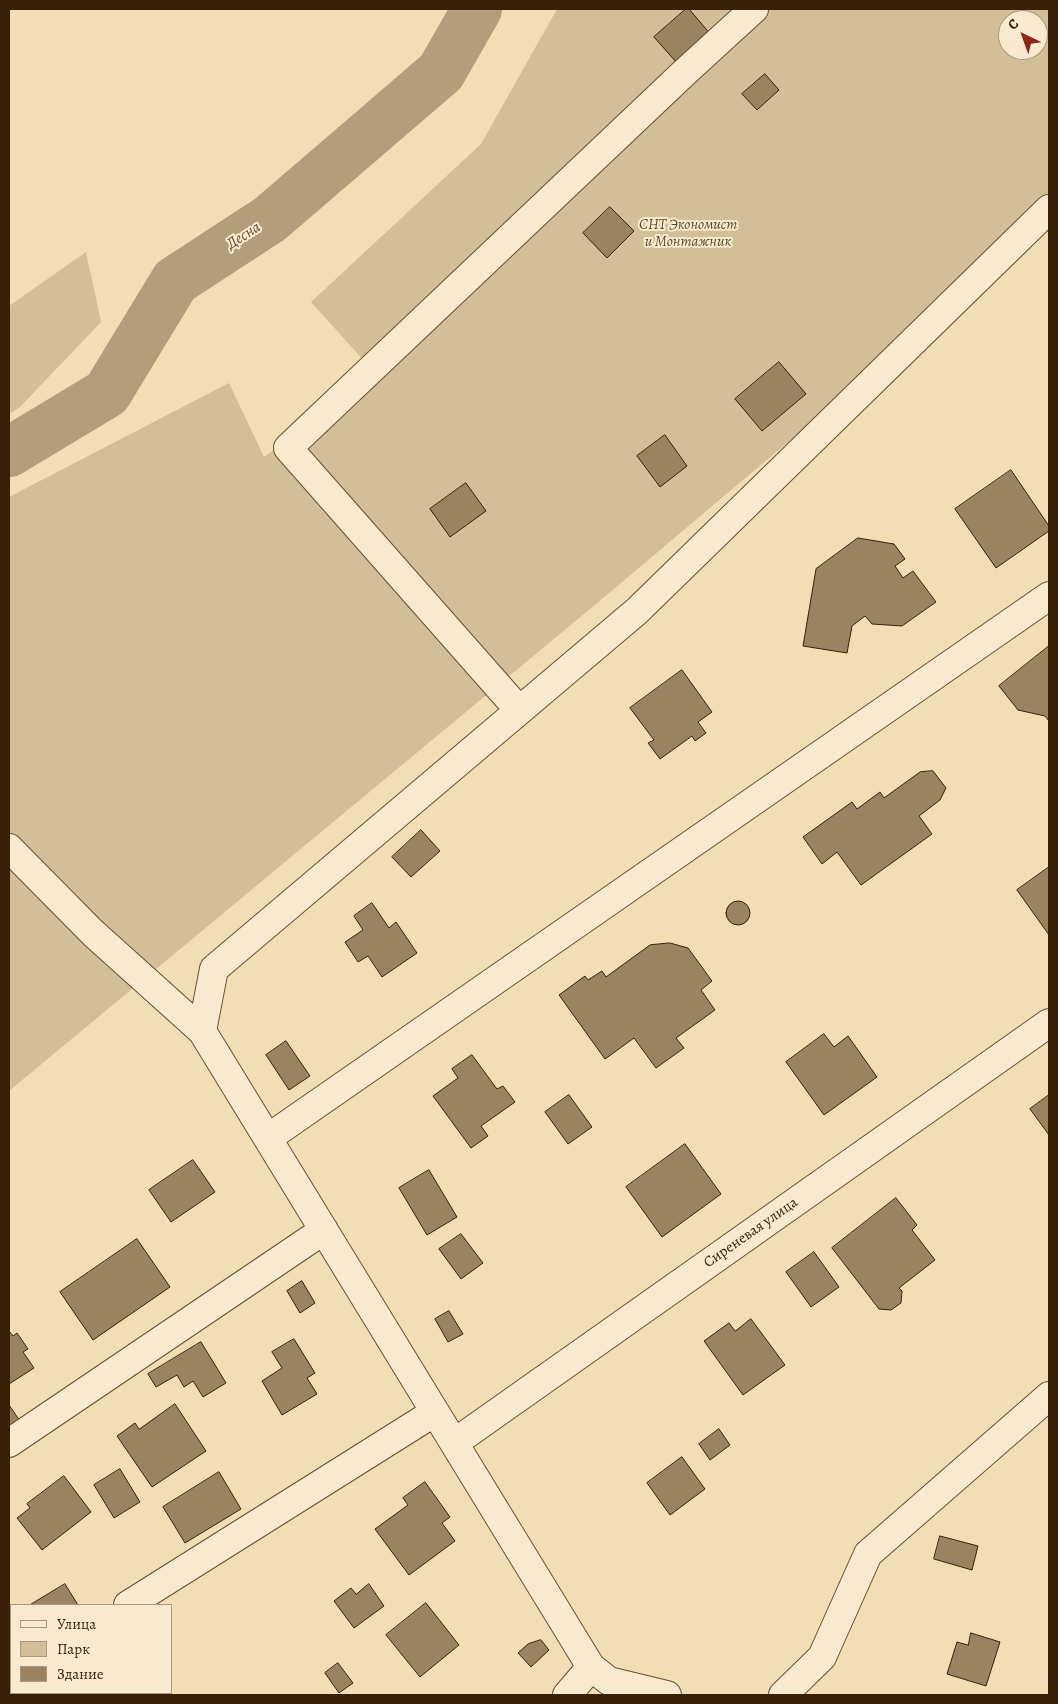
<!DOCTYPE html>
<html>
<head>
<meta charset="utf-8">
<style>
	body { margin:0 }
	#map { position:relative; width:1058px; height:1704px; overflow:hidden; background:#f2deb5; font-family:Alegreya,serif }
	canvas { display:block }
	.frame { position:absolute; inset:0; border:10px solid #382007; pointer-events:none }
	.legend { position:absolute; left:10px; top:1604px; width:162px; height:90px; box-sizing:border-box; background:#f7eacf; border:1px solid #ab997f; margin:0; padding:6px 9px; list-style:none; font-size:15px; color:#382007 }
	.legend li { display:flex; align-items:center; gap:10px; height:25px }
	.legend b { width:25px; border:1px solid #ab997f }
	.north { position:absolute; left:998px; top:10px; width:50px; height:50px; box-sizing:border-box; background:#f7eacf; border:1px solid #ab997f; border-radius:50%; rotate:318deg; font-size:14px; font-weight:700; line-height:20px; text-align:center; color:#382007 }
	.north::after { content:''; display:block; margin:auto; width:18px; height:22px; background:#8f2418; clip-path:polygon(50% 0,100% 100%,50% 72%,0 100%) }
</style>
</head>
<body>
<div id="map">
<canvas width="1058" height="1704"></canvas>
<div class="frame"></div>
<ul class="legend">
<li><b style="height:6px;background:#f7eacf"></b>Улица</li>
<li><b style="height:14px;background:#d2be97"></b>Парк</li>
<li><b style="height:14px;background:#998361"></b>Здание</li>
</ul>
<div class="north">С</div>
</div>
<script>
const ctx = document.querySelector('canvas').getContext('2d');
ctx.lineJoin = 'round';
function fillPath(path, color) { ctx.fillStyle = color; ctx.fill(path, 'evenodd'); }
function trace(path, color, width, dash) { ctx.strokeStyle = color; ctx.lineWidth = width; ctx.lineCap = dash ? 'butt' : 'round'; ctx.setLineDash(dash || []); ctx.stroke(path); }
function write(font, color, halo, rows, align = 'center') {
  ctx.font = font + ' Alegreya,serif'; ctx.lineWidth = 4; ctx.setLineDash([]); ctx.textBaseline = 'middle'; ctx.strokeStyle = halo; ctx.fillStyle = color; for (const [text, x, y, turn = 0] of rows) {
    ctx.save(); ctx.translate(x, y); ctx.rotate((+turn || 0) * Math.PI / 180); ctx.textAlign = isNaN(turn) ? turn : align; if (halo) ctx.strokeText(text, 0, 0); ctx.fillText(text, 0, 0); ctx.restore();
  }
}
const green = new Path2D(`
	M 557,9 L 1049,9 L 1049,222 L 596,604 L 9,1091 L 9,497 L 229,383 L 264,457 L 271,452 L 366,363 L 311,302 L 481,144 ZM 1008,20 L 1038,20 L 1038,50 L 1008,50 Z
	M 86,252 L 101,322 L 19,408 L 9,414 L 9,306 Z`);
const river = new Path2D(`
	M 9,452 L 107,393 L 175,281 L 270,219 L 441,72 L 477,9`);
const building = new Path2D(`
	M 686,9 L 689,9 L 718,43 L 685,72 L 654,37 Z
	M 765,74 L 779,90 L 757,110 L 742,94 Z
	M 610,207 L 634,231 L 607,258 L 583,233 Z
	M 779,362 L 806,394 L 762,431 L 735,399 Z
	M 665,435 L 687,466 L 660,487 L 637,456 Z
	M 1011,470 L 1049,526 L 1049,531 L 996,568 L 955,509 Z
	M 466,483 L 486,511 L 450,537 L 430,509 Z
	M 858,538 L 894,544 L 905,559 L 895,566 L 903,578 L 913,571 L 936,602 L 902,626 L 872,624 L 865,616 L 852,626 L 847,653 L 803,646 L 816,569 Z
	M 1049,646 L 1049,721 L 1045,716 L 1018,710 L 999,686 Z
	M 682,670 L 712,712 L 698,722 L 706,733 L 695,741 L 692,736 L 660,759 L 648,743 L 654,740 L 630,708 Z
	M 933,771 L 946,788 L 940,800 L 919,816 L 932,834 L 861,885 L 837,852 L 822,864 L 803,837 L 852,802 L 857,809 L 880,792 L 884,798 L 920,772 Z
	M 421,830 L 440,851 L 411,877 L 392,857 Z
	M 1049,867 L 1049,935 L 1017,890 Z
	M726 913a12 12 0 1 1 24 0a12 12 0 1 1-24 0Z
	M 372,903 L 389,928 L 396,922 L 417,953 L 382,977 L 368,956 L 358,962 L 345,942 L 363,930 L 354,916 Z
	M 670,943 L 688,948 L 712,981 L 701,990 L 715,1010 L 676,1038 L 684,1048 L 656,1068 L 634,1038 L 605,1059 L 559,995 L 585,976 L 588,980 L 602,971 L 606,977 L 650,945 Z
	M 824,1034 L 834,1047 L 848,1036 L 877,1077 L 824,1115 L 786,1062 Z
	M 286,1041 L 310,1076 L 289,1090 L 266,1055 Z
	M 472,1055 L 497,1089 L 503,1086 L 515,1102 L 481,1126 L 488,1136 L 471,1148 L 433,1096 L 458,1078 L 452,1069 Z
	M 569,1095 L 592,1127 L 568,1144 L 545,1112 Z
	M 1049,1095 L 1049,1135 L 1030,1109 Z
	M 685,1144 L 721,1194 L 662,1237 L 626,1187 Z
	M 193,1160 L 215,1192 L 171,1222 L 149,1190 Z
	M 429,1170 L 457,1217 L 427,1235 L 399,1188 Z
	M 896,1198 L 917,1225 L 912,1230 L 935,1260 L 899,1288 L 902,1291 L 901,1303 L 891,1310 L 879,1309 L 832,1248 Z
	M 461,1234 L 483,1263 L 461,1279 L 439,1249 Z
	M 137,1239 L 170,1287 L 93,1340 L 60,1292 Z
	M 814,1252 L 839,1287 L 811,1307 L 786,1272 Z
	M 302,1281 L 315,1303 L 300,1313 L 287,1291 Z
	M 449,1311 L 463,1334 L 448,1342 L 435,1319 Z
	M 751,1319 L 785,1365 L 743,1395 L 704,1341 L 729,1323 L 735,1331 Z
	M 9,1331 L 13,1336 L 17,1333 L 28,1349 L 23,1352 L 34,1368 L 9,1384 Z
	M 294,1339 L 315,1373 L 307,1378 L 317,1394 L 282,1415 L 262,1381 L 282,1368 L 272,1352 Z
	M 201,1342 L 226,1383 L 203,1397 L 193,1381 L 184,1387 L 177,1375 L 156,1387 L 148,1374 Z
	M 175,1404 L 206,1451 L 152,1487 L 117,1436 L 135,1423 L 139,1429 Z
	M 9,1405 L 20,1421 L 9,1428 Z
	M 719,1429 L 730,1445 L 710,1460 L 699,1444 Z
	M 682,1457 L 705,1489 L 670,1515 L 647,1483 Z
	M 120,1469 L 140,1502 L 114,1518 L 94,1485 Z
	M 219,1472 L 241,1509 L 185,1543 L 163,1507 Z
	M 64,1476 L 91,1512 L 42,1550 L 17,1518 L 30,1508 L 27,1504 Z
	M 425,1482 L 450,1517 L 442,1523 L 455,1541 L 409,1575 L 375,1529 L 408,1505 L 403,1498 Z
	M 940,1536 L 978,1546 L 972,1570 L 934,1559 Z
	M 65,1584 L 78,1605 L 30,1605 Z
	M 369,1584 L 384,1606 L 354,1628 L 334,1601 L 351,1588 L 356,1594 Z
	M 426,1603 L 459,1645 L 420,1677 L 386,1635 Z
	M 971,1633 L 1000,1642 L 986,1686 L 947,1674 L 957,1642 L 968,1645 Z
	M 541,1640 L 549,1650 L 531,1667 L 518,1653 L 528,1644 Z
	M 338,1663 L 353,1683 L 339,1693 L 325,1673 Z`);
const minor = new Path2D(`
	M 519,710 L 288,448 L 685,72 L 754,9
	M 9,848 L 93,933 L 202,1031 L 591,1667 L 609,1681 L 667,1695
	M 202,1031 L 214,969 L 637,611 L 1049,209
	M 268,1138 L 1049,596
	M 9,1443 L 324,1230
	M 454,1443 L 1049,1023
	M 128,1605 L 435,1412
	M 9,1680 L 11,1678
	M 567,1695 L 591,1667
	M 783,1695 L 822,1657 L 868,1554 L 1049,1396`);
const parkNames = [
	["СНТ Экономист",688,225],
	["и Монтажник",688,242]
];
const streetNames = [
	["Сиреневая улица",751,1233,-35]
];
const waterNames = [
	["Десна",244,236,-33]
];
fillPath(green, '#d2be97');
trace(river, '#b39d7a', 50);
fillPath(building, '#998361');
trace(building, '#382007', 1);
trace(minor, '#665032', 30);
trace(minor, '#f7eacf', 28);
write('italic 15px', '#5e482b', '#f7eacf', parkNames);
write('15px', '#382007', '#f7eacf', streetNames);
write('italic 16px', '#634c2f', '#f7eacf', waterNames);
</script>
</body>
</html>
